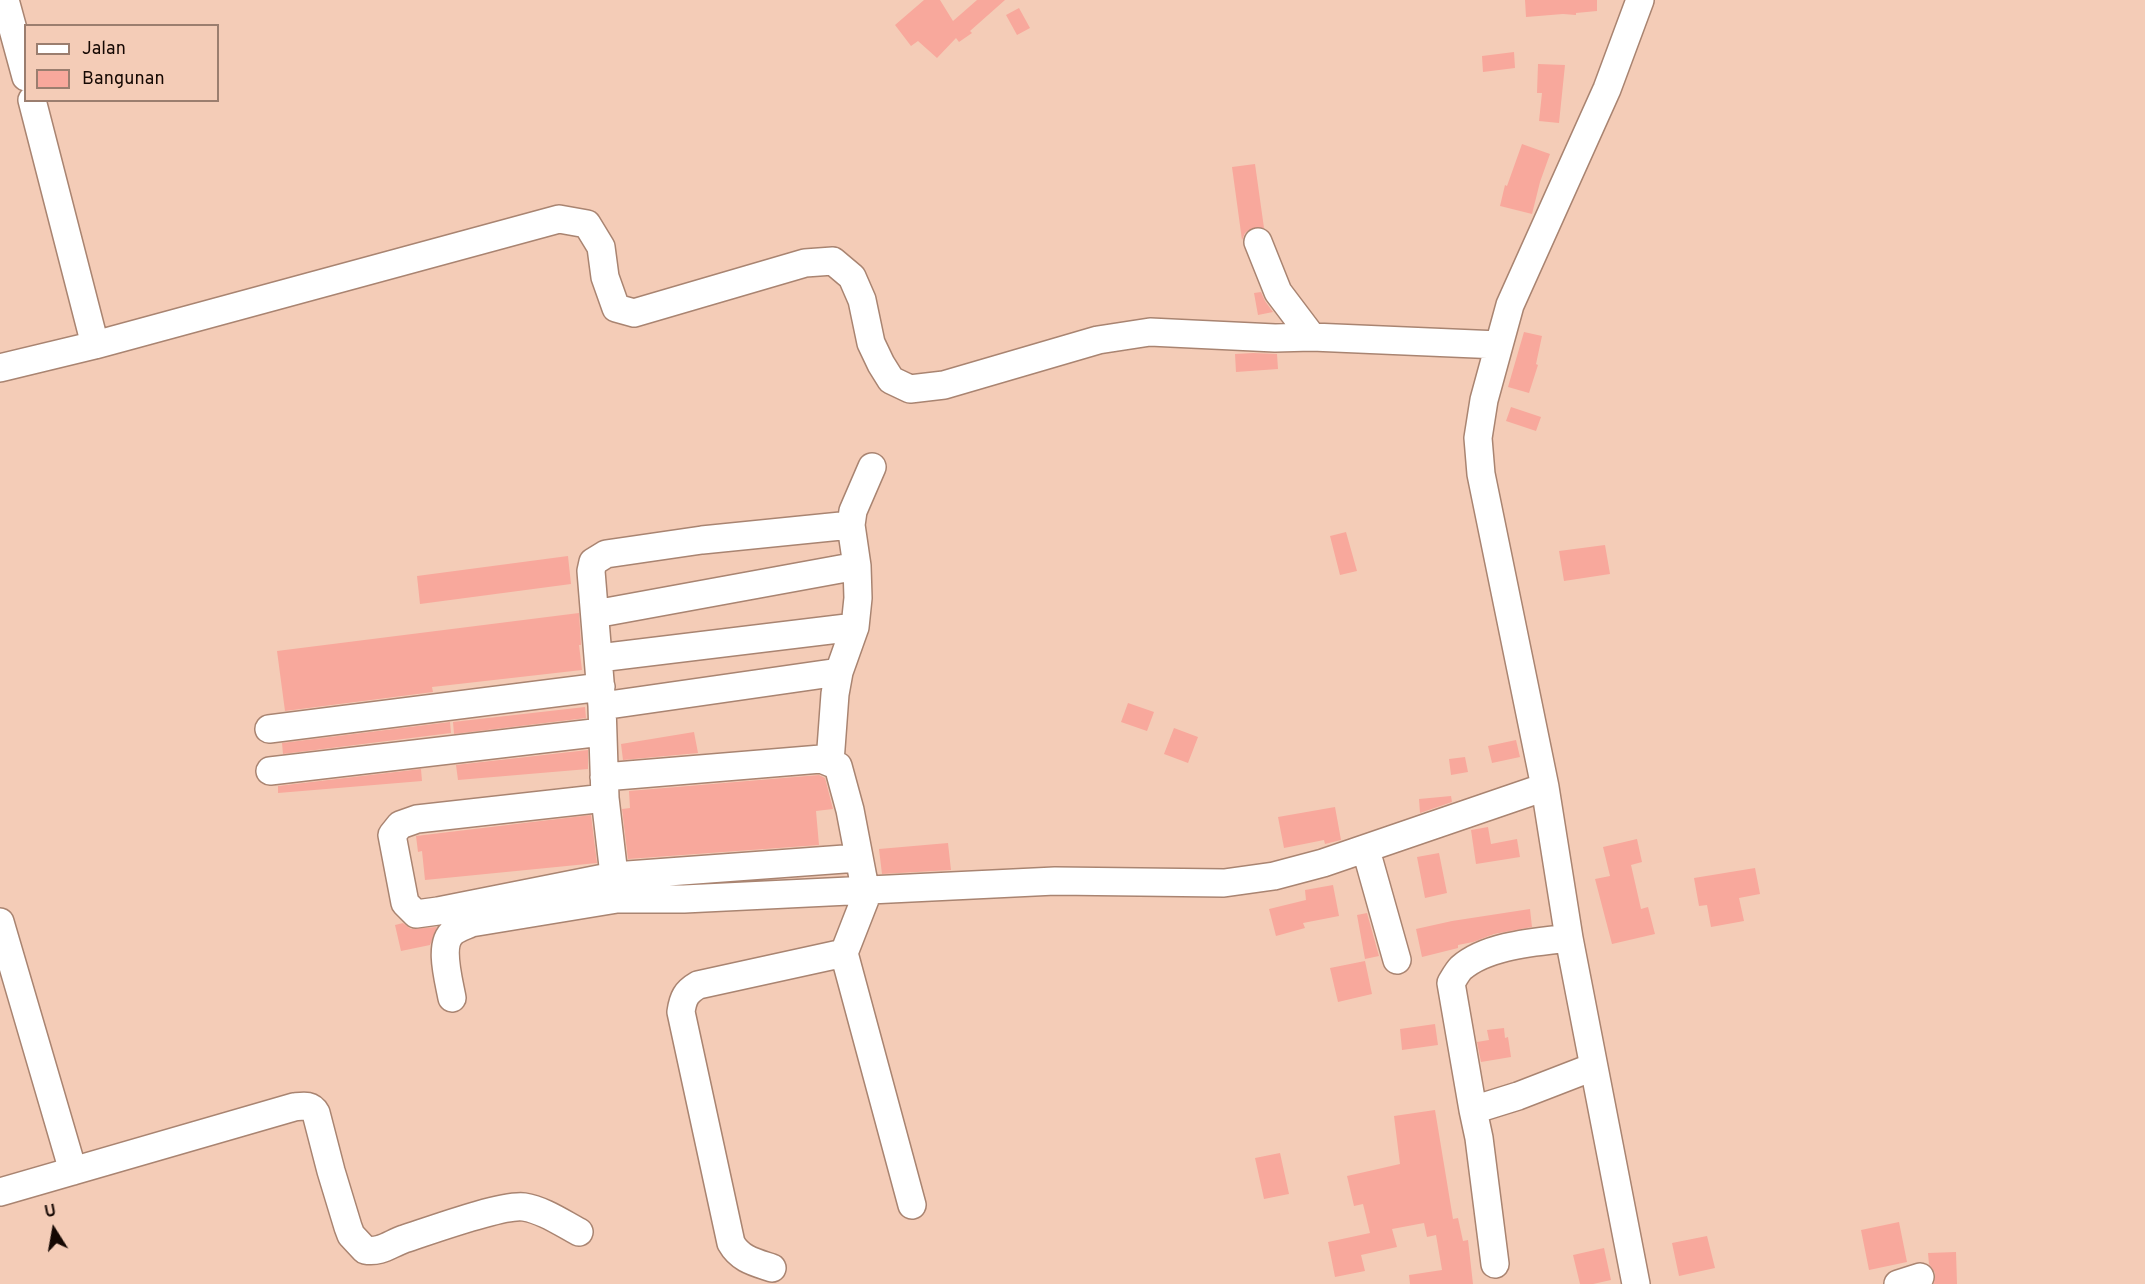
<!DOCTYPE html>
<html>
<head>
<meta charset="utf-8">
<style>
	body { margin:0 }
	#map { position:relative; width:2145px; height:1284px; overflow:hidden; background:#f4ccb7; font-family:Overpass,sans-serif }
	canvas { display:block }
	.legend { position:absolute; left:24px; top:24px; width:195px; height:78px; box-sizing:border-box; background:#f4ccb7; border:2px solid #9b7e6f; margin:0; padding:8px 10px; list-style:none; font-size:18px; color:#150803 }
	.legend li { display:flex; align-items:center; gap:12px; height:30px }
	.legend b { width:30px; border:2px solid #9b7e6f }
	.north { position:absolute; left:24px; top:1200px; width:60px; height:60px; -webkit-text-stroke:4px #f4ccb7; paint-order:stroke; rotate:349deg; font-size:16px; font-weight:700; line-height:24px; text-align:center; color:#150803 }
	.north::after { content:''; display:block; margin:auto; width:21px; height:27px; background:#150803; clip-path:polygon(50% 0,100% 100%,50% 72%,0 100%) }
</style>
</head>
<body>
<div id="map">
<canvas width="2145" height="1284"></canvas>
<ul class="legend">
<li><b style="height:8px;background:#fff"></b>Jalan</li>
<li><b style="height:16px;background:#f8a89c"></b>Bangunan</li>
</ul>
<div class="north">U</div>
</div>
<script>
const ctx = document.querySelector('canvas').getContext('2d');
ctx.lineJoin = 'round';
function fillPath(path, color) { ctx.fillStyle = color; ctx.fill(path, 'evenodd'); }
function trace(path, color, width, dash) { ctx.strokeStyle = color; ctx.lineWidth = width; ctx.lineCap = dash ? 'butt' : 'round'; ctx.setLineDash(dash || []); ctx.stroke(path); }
const building = new Path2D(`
	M 924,0 L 940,0 L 953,21 L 977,0 L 1005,0 L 970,31 L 972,33 L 959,42 L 956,38 L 937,58 L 918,41 L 911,46 L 895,25 Z
	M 1525,0 L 1597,0 L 1597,11 L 1576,13 L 1576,15 L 1563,14 L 1526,17 Z
	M 1019,8 L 1030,28 L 1017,35 L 1006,15 Z
	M 1514,52 L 1515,68 L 1483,72 L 1482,56 Z
	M 1538,64 L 1565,65 L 1559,123 L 1539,121 L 1542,93 L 1537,93 Z
	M 1522,144 L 1550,154 L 1540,182 L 1532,214 L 1500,206 L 1505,185 L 1507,186 Z
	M 1255,164 L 1264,228 L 1252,228 L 1245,233 L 1242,240 L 1232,167 Z
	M 1261,292 L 1265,301 L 1273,312 L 1258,315 L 1254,293 Z
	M 1524,332 L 1542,336 L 1536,364 L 1538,365 L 1529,393 L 1508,387 Z
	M 1253,353 L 1277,354 L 1278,369 L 1236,372 L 1235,354 Z
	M 1511,407 L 1541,417 L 1536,431 L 1506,421 Z
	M 1346,532 L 1357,571 L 1340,575 L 1330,536 Z
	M 1605,545 L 1610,574 L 1564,581 L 1559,551 Z
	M 568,556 L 571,584 L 420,604 L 417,576 Z
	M 579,613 L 581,645 L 579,645 L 582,670 L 432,687 L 433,692 L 285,711 L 277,651 Z
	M 1128,703 L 1154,712 L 1147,731 L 1121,722 Z
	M 585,707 L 586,718 L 454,734 L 453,722 Z
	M 450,722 L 451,733 L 283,754 L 282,743 Z
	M 1174,728 L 1198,737 L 1188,763 L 1164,754 Z
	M 694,732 L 698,753 L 623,760 L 621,744 Z
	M 1516,740 L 1520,757 L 1492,763 L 1488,746 Z
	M 588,750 L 588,769 L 458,780 L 456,765 Z
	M 1465,757 L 1468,772 L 1451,775 L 1449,759 Z
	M 421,769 L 422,781 L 278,793 L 278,786 Z
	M 819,775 L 825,778 L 833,809 L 816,811 L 819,845 L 628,859 L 622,809 L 630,808 L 629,791 Z
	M 1451,796 L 1452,802 L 1420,813 L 1419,799 Z
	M 1335,807 L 1341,840 L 1325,844 L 1324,840 L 1284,848 L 1278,817 Z
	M 591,815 L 597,863 L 425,880 L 422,851 L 418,852 L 416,836 Z
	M 1488,827 L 1491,844 L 1517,839 L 1520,857 L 1476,864 L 1471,830 Z
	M 1637,839 L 1642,862 L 1631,865 L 1641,909 L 1648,907 L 1655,934 L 1612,944 L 1595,879 L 1610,876 L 1603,847 Z
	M 948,843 L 951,870 L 882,874 L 879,849 Z
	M 1439,853 L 1447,893 L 1425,898 L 1417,857 Z
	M 1755,868 L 1760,894 L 1739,898 L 1744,921 L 1711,927 L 1707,905 L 1699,906 L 1694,878 Z
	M 1333,885 L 1339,916 L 1303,923 L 1305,928 L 1276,936 L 1269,909 L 1306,900 L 1305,890 Z
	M 1530,909 L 1532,927 L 1494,934 L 1473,942 L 1458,945 L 1458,948 L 1422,957 L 1416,929 L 1452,921 Z
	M 1367,913 L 1379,956 L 1365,959 L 1357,915 Z
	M 403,923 L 411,929 L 437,927 L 430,945 L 401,951 L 395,925 Z
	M 1365,961 L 1372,994 L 1338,1002 L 1330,968 Z
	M 1435,1024 L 1438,1045 L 1402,1050 L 1400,1029 Z
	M 1504,1028 L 1505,1038 L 1508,1037 L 1511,1057 L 1481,1062 L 1477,1042 L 1489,1040 L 1487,1030 Z
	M 1435,1110 L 1453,1219 L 1458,1218 L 1463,1241 L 1468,1240 L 1473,1284 L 1410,1284 L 1409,1275 L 1442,1270 L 1436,1235 L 1427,1237 L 1424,1223 L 1392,1229 L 1397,1247 L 1361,1255 L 1365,1271 L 1335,1277 L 1328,1242 L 1370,1233 L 1363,1204 L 1354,1206 L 1347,1176 L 1400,1164 L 1394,1116 Z
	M 1280,1153 L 1289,1194 L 1264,1199 L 1255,1158 Z
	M 1899,1222 L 1907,1262 L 1869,1270 L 1861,1230 Z
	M 1707,1236 L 1715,1268 L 1679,1276 L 1672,1243 Z
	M 1604,1248 L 1611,1280 L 1593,1284 L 1580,1284 L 1573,1255 Z
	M 1956,1252 L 1957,1284 L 1934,1284 L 1935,1273 L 1929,1264 L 1928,1253 Z`);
const minor = new Path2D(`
	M 5,0 L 26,77
	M 32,100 L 95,345
	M 1258,242 L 1278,292 L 1312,337
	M 0,368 L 95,345 L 559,219 L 587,224 L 601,247 L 605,277 L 616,308 L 634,313 L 805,263 L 833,261 L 852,277 L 862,300 L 871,343 L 881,364 L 891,380 L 910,389 L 944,385 L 1098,340 L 1150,332 L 1275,338 L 1312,337 L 1499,345
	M 595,614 L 857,566
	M 599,658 L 855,627
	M 602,706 L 839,672
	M 269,729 L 601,687
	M 830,762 L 835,694 L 839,672 L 855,627 L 858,598 L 857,566 L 851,525 L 853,511 L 872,467
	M 270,771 L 602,732
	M 604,777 L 821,759 L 838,766 L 850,810 L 864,883 L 869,889 L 844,953 L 698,985 C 686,992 683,998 681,1012 L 731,1243 C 740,1259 754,1262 772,1268
	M 605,798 L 417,819 L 400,825 L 392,835 L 405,903 L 416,914 L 438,911 L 614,876 L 858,858
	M 1366,850 L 1397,960
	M 616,892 L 605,798 L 602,706 L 591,571 L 593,562 L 606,554 L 702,540 L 851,525
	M 0,922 L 73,1171
	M 1569,938 C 1536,942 1487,945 1461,968 C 1457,972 1454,978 1451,983 L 1473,1110 L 1518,1096 L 1593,1067
	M 844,953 L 912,1205
	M 452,998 C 449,981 438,944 453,932 C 458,928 465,926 471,923 L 617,899 L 684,899 L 1055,881 L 1224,883 L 1274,876 L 1323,863 L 1545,787
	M 1473,1110 L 1479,1138 L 1495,1264
	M 0,1192 L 294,1107 C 303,1106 311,1104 316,1113 L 331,1171 L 348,1227 L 351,1235 L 365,1250 C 380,1253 390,1244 404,1239 C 429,1231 502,1204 524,1207 C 543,1210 562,1223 579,1232
	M 1636,1284 L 1569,938 L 1545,787 L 1481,474 L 1478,438 L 1484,400 L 1510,305 L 1607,89 L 1640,0
	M 1898,1284 L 1920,1277`);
fillPath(building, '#f8a89c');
trace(minor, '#a98471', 30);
trace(minor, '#fff', 27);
</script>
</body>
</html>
